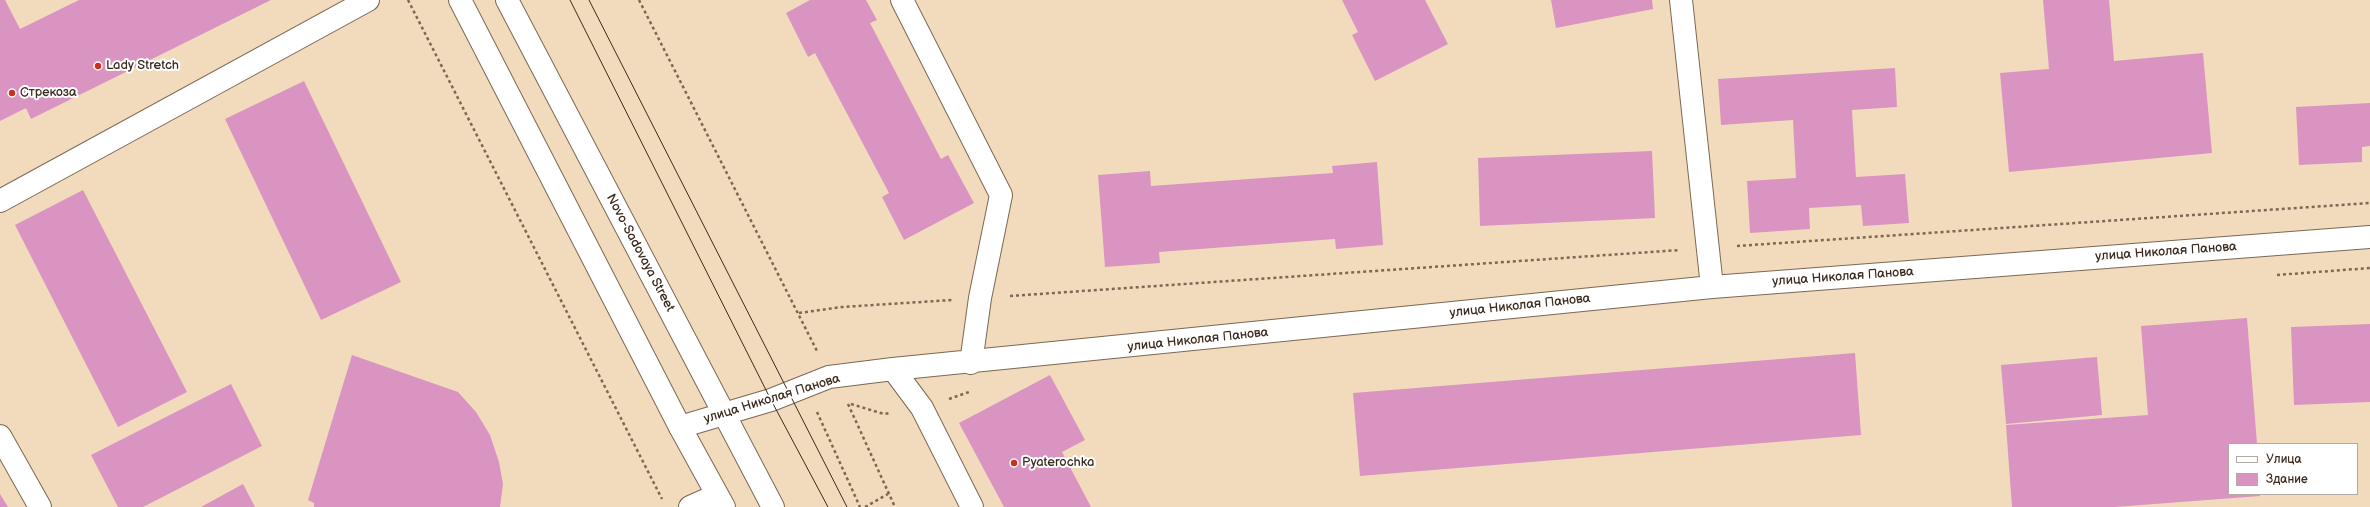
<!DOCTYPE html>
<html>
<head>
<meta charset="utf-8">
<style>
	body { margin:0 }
	#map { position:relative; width:2370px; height:507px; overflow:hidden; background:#f2dbbc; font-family:"Balsamiq Sans",sans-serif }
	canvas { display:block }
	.legend { position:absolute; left:2228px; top:443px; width:130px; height:52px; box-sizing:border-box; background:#fff; border:1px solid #b1aaa5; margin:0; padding:5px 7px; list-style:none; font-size:12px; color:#3b2a1e }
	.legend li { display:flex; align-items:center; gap:8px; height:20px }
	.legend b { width:20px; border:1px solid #b1aaa5 }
</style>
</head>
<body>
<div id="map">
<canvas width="2370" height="507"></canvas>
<ul class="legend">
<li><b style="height:5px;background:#fff"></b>Улица</li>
<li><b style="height:11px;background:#d994c2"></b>Здание</li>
</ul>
</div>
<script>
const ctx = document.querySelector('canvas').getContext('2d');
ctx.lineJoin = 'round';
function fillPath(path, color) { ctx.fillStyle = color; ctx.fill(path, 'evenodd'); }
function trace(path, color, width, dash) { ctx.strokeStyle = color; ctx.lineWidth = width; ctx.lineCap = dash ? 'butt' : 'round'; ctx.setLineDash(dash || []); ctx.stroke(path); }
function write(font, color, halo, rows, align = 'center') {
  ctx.font = font + ' "Balsamiq Sans",sans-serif'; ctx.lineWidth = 4; ctx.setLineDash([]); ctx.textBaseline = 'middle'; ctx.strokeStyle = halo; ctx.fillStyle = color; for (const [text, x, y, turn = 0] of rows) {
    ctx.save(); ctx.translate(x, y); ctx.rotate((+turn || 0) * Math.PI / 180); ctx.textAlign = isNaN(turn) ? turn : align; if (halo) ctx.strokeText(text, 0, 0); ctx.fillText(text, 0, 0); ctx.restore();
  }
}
const building = new Path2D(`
	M 0,0 L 5,0 L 20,29 L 79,0 L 271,0 L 31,119 L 26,108 L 0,121 Z
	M 810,0 L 866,0 L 877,20 L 870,23 L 941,159 L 948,155 L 974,203 L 904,240 L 882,197 L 889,193 L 815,53 L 808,57 L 786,13 Z
	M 1342,0 L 1425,0 L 1448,44 L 1375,81 L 1352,35 L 1358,32 Z
	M 1551,0 L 1652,0 L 1653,9 L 1556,28 Z
	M 2043,0 L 2109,0 L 2114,61 L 2203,53 L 2212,153 L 2009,172 L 2000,73 L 2049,69 Z
	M 1895,68 L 1897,107 L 1852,110 L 1856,177 L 1905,174 L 1909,223 L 1863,226 L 1861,205 L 1809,208 L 1810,229 L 1750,233 L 1747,181 L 1796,178 L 1793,120 L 1721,125 L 1718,79 Z
	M 304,81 L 401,282 L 321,320 L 225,119 Z
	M 2370,103 L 2370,146 L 2362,147 L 2362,162 L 2299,165 L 2296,107 Z
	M 1652,151 L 1655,218 L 1480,226 L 1478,158 Z
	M 1377,162 L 1383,245 L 1336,249 L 1335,239 L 1159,252 L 1160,263 L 1105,267 L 1098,175 L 1150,171 L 1151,186 L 1333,173 L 1332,166 Z
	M 83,190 L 187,392 L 118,427 L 15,225 Z
	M 2247,318 L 2257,444 L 2229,444 L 2229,494 L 2260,494 L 2260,496 L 2115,507 L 2012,507 L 2006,425 L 2148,415 L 2141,326 Z
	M 2370,324 L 2370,402 L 2294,405 L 2291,327 Z
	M 1855,353 L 1861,435 L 1360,476 L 1353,393 Z
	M 352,355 L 458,392 L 476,412 L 490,435 L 499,462 L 503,484 L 500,507 L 314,507 L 314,503 L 308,500 Z
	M 2097,357 L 2102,415 L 2006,424 L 2001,365 Z
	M 1050,375 L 1085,440 L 1062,452 L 1091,507 L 1004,507 L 959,423 Z
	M 231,384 L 262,446 L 143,507 L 118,507 L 91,455 Z
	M 243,484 L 255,507 L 201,507 Z
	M 0,494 L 8,507 L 0,507 Z`);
const path = new Path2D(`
	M 408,0 L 662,499
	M 639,0 L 817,351
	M 1737,246 L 2370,203
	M 2277,275 L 2370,268
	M 1010,296 L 1680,250
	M 799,313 L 842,307 L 952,300
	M 949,399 L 969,392
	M 848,404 L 895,507
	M 851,404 L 884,414 L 890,413
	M 817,412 L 860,507
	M 865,507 L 888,494`);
const minor = new Path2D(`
	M 902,0 L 1001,195 L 980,298 L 971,363
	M 1681,0 L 1712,287
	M 0,201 L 368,0
	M 893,369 L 922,408 L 972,507
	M 680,427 L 771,400 L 829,377 L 893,369 L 1712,287 L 2370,237
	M 0,436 L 40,507
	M 690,507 L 717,495`);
const major = new Path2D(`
	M 460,0 L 680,427 L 724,507
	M 507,0 L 773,507`);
const tram = new Path2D(`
	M 570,0 L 771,400 L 828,507
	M 589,0 L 847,507`);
const markers = [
	[98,66,4,"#c8321e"],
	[12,93,4,"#c8321e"],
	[1014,463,4,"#c8321e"]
];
const poiNames = [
	["Lady Stretch",106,66],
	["Стрекоза",20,93],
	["Pyaterochka",1022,463]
];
const streetNames = [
	["улица Николая Панова",2166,252,-4],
	["Novo-Sadovaya Street",640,253,62],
	["улица Николая Панова",1843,277,-4],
	["улица Николая Панова",1520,306,-6],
	["улица Николая Панова",1198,340,-6],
	["улица Николая Панова",772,399,-17]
];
fillPath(building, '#d994c2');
trace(minor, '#7b6855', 24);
trace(major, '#7b6855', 24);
trace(path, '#7b6855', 2.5, [3, 3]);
trace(minor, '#fff', 22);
trace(major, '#fff', 22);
trace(tram, '#3b2a1e', 1);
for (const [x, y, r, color] of markers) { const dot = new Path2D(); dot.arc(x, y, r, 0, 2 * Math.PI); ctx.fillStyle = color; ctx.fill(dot); trace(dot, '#fff', 1.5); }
write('13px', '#3b2a1e', '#fff', poiNames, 'left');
write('13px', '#3b2a1e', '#fff', streetNames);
</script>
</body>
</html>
